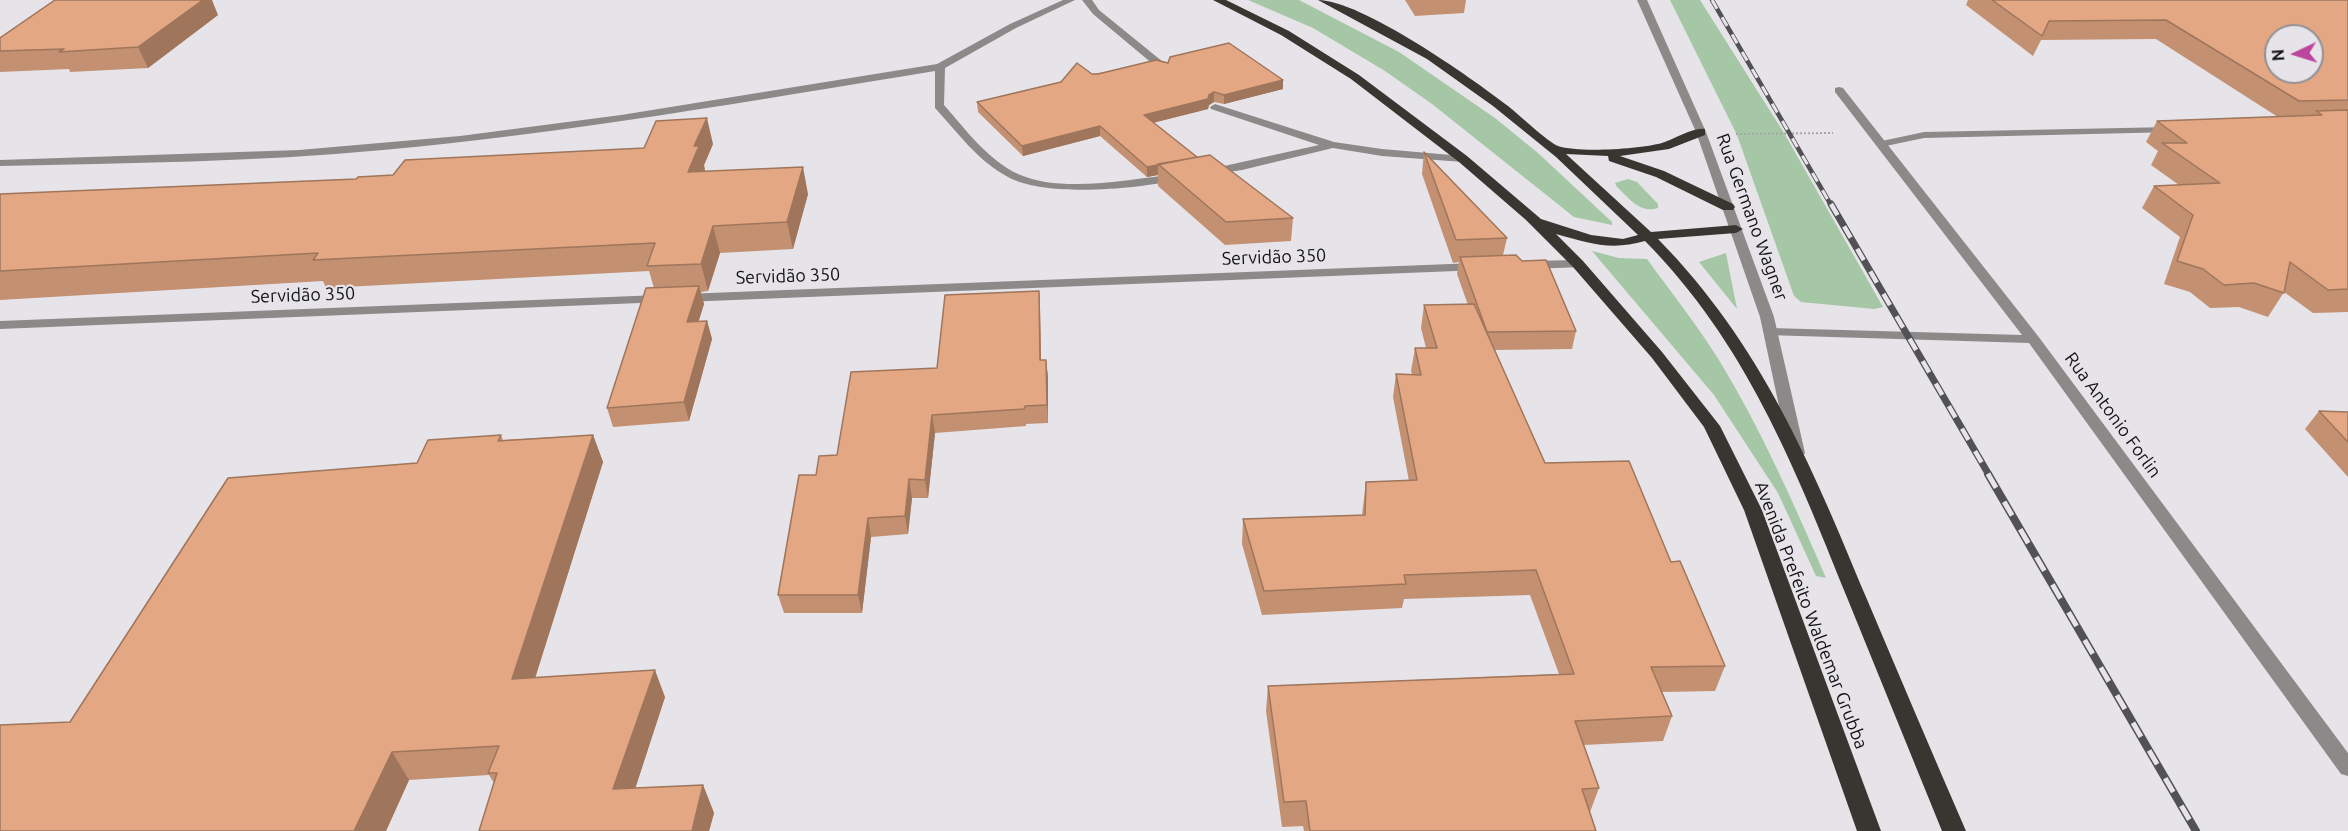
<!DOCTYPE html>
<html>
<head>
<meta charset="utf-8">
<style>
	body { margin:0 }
	#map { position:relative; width:2348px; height:831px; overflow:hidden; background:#e6e4e9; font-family:Ubuntu,sans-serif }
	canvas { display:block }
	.north { position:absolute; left:2264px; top:24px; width:60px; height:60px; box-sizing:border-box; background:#e6e4e9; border:2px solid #929094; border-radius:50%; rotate:266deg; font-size:16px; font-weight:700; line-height:24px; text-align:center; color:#131214 }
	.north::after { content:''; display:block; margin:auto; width:21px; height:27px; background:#bc469d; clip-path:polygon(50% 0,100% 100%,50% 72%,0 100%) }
</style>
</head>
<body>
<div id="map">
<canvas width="2348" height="831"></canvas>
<div class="north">N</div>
</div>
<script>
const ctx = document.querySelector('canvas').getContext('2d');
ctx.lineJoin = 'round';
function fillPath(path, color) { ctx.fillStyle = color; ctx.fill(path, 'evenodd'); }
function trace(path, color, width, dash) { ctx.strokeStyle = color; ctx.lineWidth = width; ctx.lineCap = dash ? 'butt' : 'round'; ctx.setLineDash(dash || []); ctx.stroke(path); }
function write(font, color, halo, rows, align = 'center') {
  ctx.font = font + ' Ubuntu,sans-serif'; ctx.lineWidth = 4.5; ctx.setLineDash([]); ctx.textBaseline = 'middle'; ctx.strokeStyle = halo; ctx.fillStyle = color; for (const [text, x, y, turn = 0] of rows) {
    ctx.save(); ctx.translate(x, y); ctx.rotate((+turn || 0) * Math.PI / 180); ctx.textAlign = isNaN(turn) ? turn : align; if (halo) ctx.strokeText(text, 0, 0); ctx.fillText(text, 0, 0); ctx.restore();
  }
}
const green = new Path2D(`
	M 1248,0 L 1299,0 L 1399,52 L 1495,118 L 1538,153 L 1612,222 L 1612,225 L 1574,217 L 1432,104 L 1385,71 L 1313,28 Z
	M 1670,0 L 1700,0 L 1784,133 L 1883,307 L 1874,309 L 1801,302 L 1794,296 L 1737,135 Z
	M 1628,179 L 1637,182 L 1658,204 L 1658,208 C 1640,214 1629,198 1617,187 L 1615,183 Z
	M 1592,251 L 1619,258 L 1647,259 C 1671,292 1697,325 1719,360 C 1761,429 1794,504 1826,578 L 1816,576 L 1778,493 L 1714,395 Z
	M 1726,253 L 1737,309 L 1699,262 Z`);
const path = new Path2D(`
	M 1736,134 L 1833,133`);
const service = new Path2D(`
	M 1063,0 L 1075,0 L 1016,28 L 945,68 L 944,105 C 966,130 988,160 1018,174 C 1063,194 1129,179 1177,174 L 1181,175 L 1181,179 C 1139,189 1046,198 1008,177 C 978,161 958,133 935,108 L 935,71 C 751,101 568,133 383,150 C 256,162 128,163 0,166 L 0,160 L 299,150 L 460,136 L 621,115 L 937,64 L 1010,24 Z
	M 1082,0 L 1092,0 L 1099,10 L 1168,66 L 1168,70 L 1160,70 L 1093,14 Z
	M 1215,104 L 1334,142 L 1382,149 L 1463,156 L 1469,159 L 1463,162 L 1382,156 L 1333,148 L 1242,170 L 1210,175 L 1206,174 L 1206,170 L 1319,145 L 1211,109 L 1210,107 Z
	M 2171,127 L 2176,130 L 2175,132 L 1924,138 L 1881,147 L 1875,144 L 1877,142 L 1924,132 Z`);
const minor = new Path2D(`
	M 1839,87 L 1843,88 L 2038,336 L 2348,753 L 2348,776 L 2341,774 L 2029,343 L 1766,335 L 1764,332 L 1766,329 L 1771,328 L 2022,335 L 1835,92 L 1835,88 Z
	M 1578,260 L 1584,264 L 1583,267 L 1530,269 L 1524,265 L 1530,261 Z
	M 1476,263 L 1482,267 L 1481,270 L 684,302 L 677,298 L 684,294 Z
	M 660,295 L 667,299 L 665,302 L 0,329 L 0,321 Z`);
const tertiary = new Path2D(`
	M 1637,0 L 1647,0 L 1706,132 L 1774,317 L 1805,453 L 1802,457 L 1792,457 L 1789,453 L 1760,317 L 1696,132 Z`);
const trunk = new Path2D(`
	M 1213,0 L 1226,0 L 1289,31 L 1359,75 L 1467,156 L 1541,219 L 1591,235 L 1623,239 L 1638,235 L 1556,157 L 1493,106 L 1427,59 L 1318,0 C 1361,0 1472,78 1508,106 C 1518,114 1548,142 1558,146 C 1579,153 1640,149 1662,143 C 1675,139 1693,127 1705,129 L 1705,135 L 1669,149 L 1620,156 L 1664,171 L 1733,204 L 1735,207 L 1733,210 L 1723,210 L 1656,177 L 1609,161 L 1608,156 L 1566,154 L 1651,232 L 1736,225 L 1743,229 L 1736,233 L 1658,239 C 1761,344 1811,464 1866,597 C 1899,675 1932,753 1966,831 L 1942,831 C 1910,752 1878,674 1846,595 C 1794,465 1745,342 1645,241 C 1611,251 1588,243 1556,234 L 1583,261 L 1662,352 L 1720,426 L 1762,510 L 1881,831 L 1857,831 L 1744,510 L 1704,427 L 1652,358 L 1573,267 L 1526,220 L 1459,162 L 1351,79 L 1281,35 Z`);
const railFar2 = new Path2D(`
	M 1712,0 L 1831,205`);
const railFar1 = new Path2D(`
	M 1831,204 L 1989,475`);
const rail = new Path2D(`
	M 1988,474 L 2196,831`);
const wall = new Path2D(`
	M 1405,0 L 1466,0 L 1464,13 L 1415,16 Z
	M 1968,0 L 2348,0 L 2348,312 L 2313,313 L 2284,292 L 2268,317 L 2239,307 L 2210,308 L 2190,292 L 2164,284 L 2180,237 L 2142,208 L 2154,186 L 2179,185 L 2151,165 L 2158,151 L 2146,142 L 2157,121 L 2278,117 L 2156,39 L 2041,40 L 2033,56 L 1966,5 Z
	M 218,15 L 148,68 L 70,72 L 69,69 L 0,72 L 0,38 Z
	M 1168,63 L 1283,89 L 1224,104 L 1214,102 L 1209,105 L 1208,109 L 1153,123 L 1197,157 L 1293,218 L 1291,241 L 1225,245 L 1158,186 L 1158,175 L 1147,177 L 1100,136 L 1023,156 L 978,112 L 977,102 L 1092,74 Z
	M 713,144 L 704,165 L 705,171 L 808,194 L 793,249 L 720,253 L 708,291 L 701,292 L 704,304 L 698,322 L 707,321 L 712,339 L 689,421 L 613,427 L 607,408 L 654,288 L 649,271 L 326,288 L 323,281 L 0,300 L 0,194 L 356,179 Z
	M 1424,152 L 1507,238 L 1503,255 L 1576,331 L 1572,349 L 1494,350 L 1545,463 L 1671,562 L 1725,666 L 1715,691 L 1662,692 L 1672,716 L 1663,741 L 1584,745 L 1599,788 L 1590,812 L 1596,831 L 1304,831 L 1303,826 L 1282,827 L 1266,711 L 1268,686 L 1559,674 L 1530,595 L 1404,599 L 1402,608 L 1262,615 L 1242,544 L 1243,519 L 1362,515 L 1366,482 L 1409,481 L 1393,397 L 1396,374 L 1412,374 L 1411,371 L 1415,348 L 1426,348 L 1421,328 L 1424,305 L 1468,305 L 1457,274 L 1459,262 L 1453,263 L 1422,174 Z
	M 1039,291 L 1040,308 L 1041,360 L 1046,360 L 1048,377 L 1048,423 L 1026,424 L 1026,426 L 935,433 L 928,498 L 912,498 L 908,534 L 871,537 L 862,613 L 784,613 L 778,595 L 816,475 L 837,455 Z
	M 2319,411 L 2348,412 L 2348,477 L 2305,429 Z
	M 501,435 L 503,440 L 593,435 L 603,462 L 535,678 L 665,697 L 635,788 L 703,785 L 714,813 L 709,831 L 479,831 L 494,783 L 489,775 L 409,780 L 386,831 L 0,831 L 70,722 Z`);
const shadedWall = new Path2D(`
	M 200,0 L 212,0 L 218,15 L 148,68 L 138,47 Z
	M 1283,80 L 1283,89 L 1224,104 L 1224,95 Z
	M 1214,92 L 1214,102 L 1209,105 L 1208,109 L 1144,125 L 1144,115 Z
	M 707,118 L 713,144 L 704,165 L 705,172 L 688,172 L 694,146 Z
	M 1100,126 L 1100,136 L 1023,156 L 1022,146 Z
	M 1158,165 L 1158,175 L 1147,177 L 1147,167 Z
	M 803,167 L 808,194 L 793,249 L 787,222 Z
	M 713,226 L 720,253 L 708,291 L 701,264 Z
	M 699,286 L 704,304 L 693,340 L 687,322 Z
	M 1039,291 L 1040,308 L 1041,377 L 1040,360 Z
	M 707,321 L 712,339 L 689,421 L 684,402 Z
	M 1046,360 L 1048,377 L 1048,423 L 1047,405 Z
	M 932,415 L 935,433 L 928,498 L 925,480 Z
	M 593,435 L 603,462 L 526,707 L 512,679 Z
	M 909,479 L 912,498 L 908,534 L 905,516 Z
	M 868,518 L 871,537 L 862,613 L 858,595 Z
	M 655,670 L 665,697 L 626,817 L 613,789 Z
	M 392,752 L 409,780 L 386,831 L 354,831 Z
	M 703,785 L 714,813 L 709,831 L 692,831 Z`);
const building = new Path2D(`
	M 55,0 L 203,0 L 138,47 L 59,52 L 64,49 L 0,51 L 0,38 Z
	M 1992,0 L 2348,0 L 2348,100 L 2299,101 L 2166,20 L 2049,21 L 2042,36 ZM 2276,36 L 2312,36 L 2312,72 L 2276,72 Z
	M 1229,43 L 1283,80 L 1224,95 L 1214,92 L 1209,95 L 1208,99 L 1144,115 L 1197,157 L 1147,167 L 1100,126 L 1022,146 L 977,102 L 1061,82 L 1077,63 L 1092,74 L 1098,74 L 1156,60 L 1168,63 L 1170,57 Z
	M 2348,110 L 2348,289 L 2328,290 L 2290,262 L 2284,293 L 2254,283 L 2224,285 L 2203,269 L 2177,261 L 2193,215 L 2154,186 L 2220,183 L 2162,143 L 2187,143 L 2157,121 L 2322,115 L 2316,111 Z
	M 707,118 L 694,146 L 699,146 L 688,172 L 803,167 L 787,222 L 713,226 L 701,264 L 647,266 L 655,243 L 313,260 L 318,253 L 0,271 L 0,194 L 356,179 L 358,177 L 393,175 L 405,160 L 644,148 L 656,121 Z
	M 1424,152 L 1507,238 L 1456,240 Z
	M 1210,155 L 1293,218 L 1226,222 L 1158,164 Z
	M 1516,255 L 1522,261 L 1546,260 L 1576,331 L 1487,332 L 1460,257 Z
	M 699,286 L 687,322 L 707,321 L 684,402 L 607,408 L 646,288 Z
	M 1039,291 L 1040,360 L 1046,360 L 1047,405 L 1025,406 L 1024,409 L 932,415 L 925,480 L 909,479 L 905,516 L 868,518 L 858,595 L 778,595 L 799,475 L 816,475 L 819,456 L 837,455 L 851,372 L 937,368 L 945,295 Z
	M 1474,304 L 1545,463 L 1629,461 L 1671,562 L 1680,561 L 1725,666 L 1651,667 L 1672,716 L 1575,721 L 1599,788 L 1582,789 L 1596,831 L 1310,831 L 1306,801 L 1284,802 L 1268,686 L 1574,674 L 1536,570 L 1404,575 L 1406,584 L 1264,591 L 1243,519 L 1365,515 L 1366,482 L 1417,480 L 1396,374 L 1421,375 L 1415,348 L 1437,348 L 1424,305 Z
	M 2319,411 L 2348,412 L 2348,442 Z
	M 501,435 L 498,441 L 593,435 L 512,679 L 655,670 L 613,789 L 703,785 L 692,831 L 479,831 L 497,773 L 488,773 L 499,746 L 392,752 L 354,831 L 0,831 L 0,725 L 70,722 L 228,478 L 417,463 L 428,440 Z`);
const streetNames = [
	["Rua Germano Wagner",1752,217,70],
	["Servidão 350",1274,257,-2],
	["Servidão 350",788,276,-2],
	["Servidão 350",303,295,-2],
	["Rua Antonio Forlin",2113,415,54],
	["Avenida Prefeito Waldemar Grubba",1811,615,69]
];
fillPath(green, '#a5c7a5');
trace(path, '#a6a5a9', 2, [2, 2]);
fillPath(service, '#8c8a89');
fillPath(minor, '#8c8a89');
fillPath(tertiary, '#8c8a89');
fillPath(trunk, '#393632');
trace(railFar2, '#525154', 4.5);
trace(railFar1, '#525154', 7);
trace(rail, '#525154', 8);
trace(railFar2, '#e6e4e9', 3, [10]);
trace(railFar1, '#e6e4e9', 4.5, [13]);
trace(rail, '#e6e4e9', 5, [16]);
fillPath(wall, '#c39072');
fillPath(shadedWall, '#9f755c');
fillPath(building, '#e3a784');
trace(building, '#9f755c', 1.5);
write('18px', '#131214', '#e6e4e9', streetNames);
</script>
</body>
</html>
